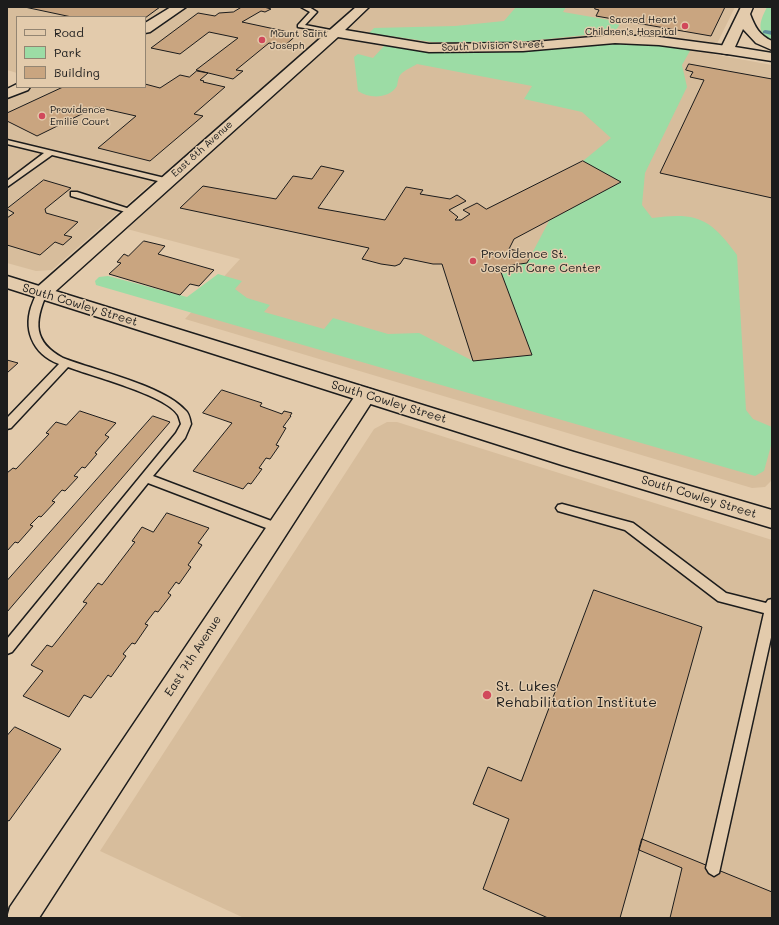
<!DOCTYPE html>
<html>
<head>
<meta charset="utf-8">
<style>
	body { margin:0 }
	#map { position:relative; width:779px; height:925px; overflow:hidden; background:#e3cbac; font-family:Mali,sans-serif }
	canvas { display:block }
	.frame { position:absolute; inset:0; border:8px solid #1c1c1c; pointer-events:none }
	.legend { position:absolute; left:16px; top:16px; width:130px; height:72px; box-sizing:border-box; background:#e3cbac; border:1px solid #938572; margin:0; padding:5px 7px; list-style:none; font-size:12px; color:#1c1c1c }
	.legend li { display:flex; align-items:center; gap:8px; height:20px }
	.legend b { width:20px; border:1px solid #938572 }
</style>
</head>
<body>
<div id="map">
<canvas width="779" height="925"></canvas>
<div class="frame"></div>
<ul class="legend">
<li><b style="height:5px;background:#e3cbac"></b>Road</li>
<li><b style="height:11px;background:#9cdca5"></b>Park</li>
<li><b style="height:11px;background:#c9a580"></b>Building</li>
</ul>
</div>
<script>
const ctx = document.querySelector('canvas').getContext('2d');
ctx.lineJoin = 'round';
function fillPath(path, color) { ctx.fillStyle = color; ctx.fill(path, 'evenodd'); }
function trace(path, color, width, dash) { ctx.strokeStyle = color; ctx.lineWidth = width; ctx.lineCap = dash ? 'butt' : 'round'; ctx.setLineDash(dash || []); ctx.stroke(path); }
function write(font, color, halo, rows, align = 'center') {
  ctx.font = font + ' Mali,sans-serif'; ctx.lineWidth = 3; ctx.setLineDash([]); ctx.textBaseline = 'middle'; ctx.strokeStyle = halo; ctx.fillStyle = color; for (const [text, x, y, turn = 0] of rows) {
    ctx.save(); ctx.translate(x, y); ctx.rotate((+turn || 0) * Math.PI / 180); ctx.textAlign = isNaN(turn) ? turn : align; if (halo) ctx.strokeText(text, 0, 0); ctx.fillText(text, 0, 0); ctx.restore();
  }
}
const built = new Path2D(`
	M 7,7 L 735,7 L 712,54 L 772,65 L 771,481 L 765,487 L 752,488 L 185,319 L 240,259 L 127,229 L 181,179 L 162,174 L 52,270 L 36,271 L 7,263 L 7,99 L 32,87 L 145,87 L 145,17 L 17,17 L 17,73 L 7,70 Z
	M 387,422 L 397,422 L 772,540 L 772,918 L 244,918 L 100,851 L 374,429 Z`);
const green = new Path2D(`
	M 516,7 L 566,7 L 563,12 L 621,22 L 615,32 L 509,43 L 432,42 L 369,33 L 374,28 L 455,26 L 504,21 Z
	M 767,7 L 772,7 L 772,43 C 756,32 759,23 767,7 Z
	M 632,42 L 691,49 L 682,65 L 687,87 L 645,173 L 642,205 L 652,218 C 697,212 710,218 737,255 L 746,410 L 753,419 L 772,427 L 772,442 L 764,471 L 755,476 L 96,285 L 95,281 L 99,277 L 108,276 L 187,297 L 218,274 L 242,281 L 235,289 L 247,298 L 270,305 L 264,312 L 324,329 L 333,318 L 388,334 L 419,333 L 473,361 L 531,355 L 499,267 L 527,263 L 549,221 L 620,182 L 583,161 L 611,138 L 582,112 L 524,99 L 532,86 L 417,64 C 412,67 405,70 401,74 C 398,77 398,82 397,86 C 389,99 369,99 358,91 L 354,57 L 358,54 L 373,58 L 384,46 C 414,50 444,54 474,53 C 527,52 579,43 632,42 Z`);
const stream = new Path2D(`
	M 765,30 L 772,31 L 772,35 L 763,33 L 763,31 Z`);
const building = new Path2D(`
	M 25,7 L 160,7 L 145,18 L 72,17 Z
	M 242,7 L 264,7 L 271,9 L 265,12 L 261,11 L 242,22 L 298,34 L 284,46 L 269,43 L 236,70 L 243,71 L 233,79 L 196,70 L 238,38 L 209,32 L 180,54 L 151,48 L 198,13 L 215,16 L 219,13 L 233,12 Z
	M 596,7 L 725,7 L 711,36 L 596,16 L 599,10 L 595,9 Z
	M 689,64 L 772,79 L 772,198 L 660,173 L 704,80 L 690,77 L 693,72 L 686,70 Z
	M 197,71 L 208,73 L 200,80 L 204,81 L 203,82 L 225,87 L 194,114 L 203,116 L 150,161 L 98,148 L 136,116 L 96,107 L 37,136 L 7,121 L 7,113 L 63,87 L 145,87 L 145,84 L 160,88 L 180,75 L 189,77 Z
	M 583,161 L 621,182 L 514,239 L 509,249 L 532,254 L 527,263 L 499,267 L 532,355 L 473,361 L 442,264 L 433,264 L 404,258 L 400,264 L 395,266 L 381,264 L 362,259 L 369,248 L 180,208 L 203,186 L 276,199 L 293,176 L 312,179 L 321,166 L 344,171 L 318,208 L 385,220 L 406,187 L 423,190 L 420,194 L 450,199 L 457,195 L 466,201 L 449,210 L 458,217 L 455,220 L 461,220 L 470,214 L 463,210 L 477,203 L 486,209 Z
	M 44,180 L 71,188 L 45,209 L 46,213 L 78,222 L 64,235 L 72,237 L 63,245 L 55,242 L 40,255 L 7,245 L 7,218 L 14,213 L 7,209 Z
	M 144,241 L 165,246 L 158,254 L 214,270 L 199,286 L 190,284 L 180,295 L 109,274 L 121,263 L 117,262 L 124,254 L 128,256 Z
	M 7,360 L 18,363 L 7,373 Z
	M 222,390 L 262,403 L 260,406 L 282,414 L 284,411 L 292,413 L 290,416 L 291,416 L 283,427 L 286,428 L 276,445 L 279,446 L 270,459 L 266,458 L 259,468 L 262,469 L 251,484 L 248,483 L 243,489 L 193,471 L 232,423 L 203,413 Z
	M 80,411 L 116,423 L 105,435 L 109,437 L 95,453 L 97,454 L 85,468 L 82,467 L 74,476 L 78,477 L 65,491 L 62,490 L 52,501 L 55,502 L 41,517 L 39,516 L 30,525 L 33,526 L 18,543 L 15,542 L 7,551 L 7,473 L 13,468 L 16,469 L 49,434 L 46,433 L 56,422 L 66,425 Z
	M 153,416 L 170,422 L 7,612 L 7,581 Z
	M 167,513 L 209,528 L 198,543 L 202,545 L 188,565 L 191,567 L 179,584 L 176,582 L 168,593 L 171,595 L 158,612 L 155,611 L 145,624 L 148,625 L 135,644 L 132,643 L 123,654 L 126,656 L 111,677 L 108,675 L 91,698 L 84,695 L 69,717 L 23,696 L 43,671 L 31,665 L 47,645 L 52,647 L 87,603 L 83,602 L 98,583 L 102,585 L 135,542 L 132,541 L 142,527 L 153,532 Z
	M 594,590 L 702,627 L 620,918 L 548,918 L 483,889 L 509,819 L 473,804 L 488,767 L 521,781 Z
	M 15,727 L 61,749 L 9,821 L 7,820 L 7,736 Z
	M 642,839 L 772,892 L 772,918 L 670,918 L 682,868 L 639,850 Z`);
const service = new Path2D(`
	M 301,7 L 309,7 L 317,12 L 305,25 L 336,31 L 336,33 L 298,27 L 298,25 L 310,12 Z
	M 7,140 L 169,179 L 170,181 L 166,183 L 52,155 L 7,187 L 7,181 L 44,153 L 7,144 Z
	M 71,192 L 77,192 L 136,211 L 132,214 L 129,213 L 71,196 Z
	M 42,290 L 47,293 C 34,322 33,342 63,358 C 96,371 162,385 185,410 C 189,413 190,419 191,424 L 185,438 L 153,476 L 282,525 L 284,528 L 282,531 L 274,531 L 148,483 L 12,652 L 7,654 L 7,639 L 176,433 L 181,424 C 180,421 179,417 178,415 C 166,395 91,376 68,367 L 11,428 L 7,429 L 7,418 L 59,364 C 32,354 22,328 33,302 C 35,297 37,292 42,290 Z
	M 562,504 L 633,523 L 726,593 L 766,603 L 768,600 L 772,599 L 772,633 L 719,873 L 714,876 L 709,873 L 706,868 L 764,613 L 718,601 L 625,530 L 558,511 L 556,508 L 558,505 Z`);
const minor = new Path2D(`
	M 171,7 L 186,7 L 150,32 L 145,33 L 145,23 Z
	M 356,7 L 369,7 L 345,30 L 429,44 L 523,43 L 615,35 L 659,37 L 727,46 L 732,47 L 734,50 L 732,53 L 727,54 L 659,45 L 615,43 L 523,51 L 429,52 L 338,37 L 49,297 L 42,299 L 35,297 L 33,293 L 35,289 Z
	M 17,84 L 17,87 L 30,87 L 28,90 L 7,98 L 7,89 Z
	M 366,388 L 373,390 L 376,395 L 373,400 L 39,918 L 7,918 L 10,907 L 359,390 Z`);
const tertiary = new Path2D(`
	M 741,7 L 753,7 L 750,14 C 755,27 759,35 772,41 L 772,50 L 756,43 L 743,29 L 735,47 L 772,53 L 772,61 L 727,54 L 722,53 L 720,50 Z
	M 7,276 L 574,452 L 772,510 L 772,528 L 562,465 L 7,288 Z`);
const markers = [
	[685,26,4,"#d1495b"],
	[262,40,4,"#d1495b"],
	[42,116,4,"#d1495b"],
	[473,261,4,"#d1495b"],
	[487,695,5,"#d1495b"]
];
const farPoinames = [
	["Sacred Heart",677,20,"right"],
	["Children's Hospital",677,32,"right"],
	["Mount Saint",270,34],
	["Joseph",270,46],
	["Providence",50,110],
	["Emilie Court",50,122]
];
const farStreetnames = [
	["South Division Street",493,46,-2],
	["East 8th Avenue",202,149,-42]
];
const poiNames = [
	["Providence St.",481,254],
	["Joseph Care Center",481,268]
];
const streetNames = [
	["South Cowley Street",80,305,17],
	["South Cowley Street",389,402,17],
	["South Cowley Street",699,497,17],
	["East 7th Avenue",193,656,-57]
];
const nearPoinames = [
	["St. Lukes",496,687],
	["Rehabilitation Institute",496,703]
];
fillPath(built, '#d7bd9c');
fillPath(green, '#9cdca5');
fillPath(stream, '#608d9b');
fillPath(building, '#c9a580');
trace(building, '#1c1c1c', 1);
trace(service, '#1c1c1c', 3);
trace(minor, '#1c1c1c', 3);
trace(tertiary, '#1c1c1c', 3);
fillPath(service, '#e3cbac');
fillPath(minor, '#e3cbac');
fillPath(tertiary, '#e3cbac');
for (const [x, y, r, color] of markers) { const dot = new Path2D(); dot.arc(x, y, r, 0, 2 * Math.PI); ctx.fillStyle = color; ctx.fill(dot); trace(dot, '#e3cbac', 1.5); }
write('10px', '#1c1c1c', '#e3cbac', farPoinames, 'left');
write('10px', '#1c1c1c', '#e3cbac', farStreetnames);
write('12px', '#1c1c1c', '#e3cbac', poiNames, 'left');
write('12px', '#1c1c1c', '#e3cbac', streetNames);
write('14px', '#1c1c1c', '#e3cbac', nearPoinames, 'left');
</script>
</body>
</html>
